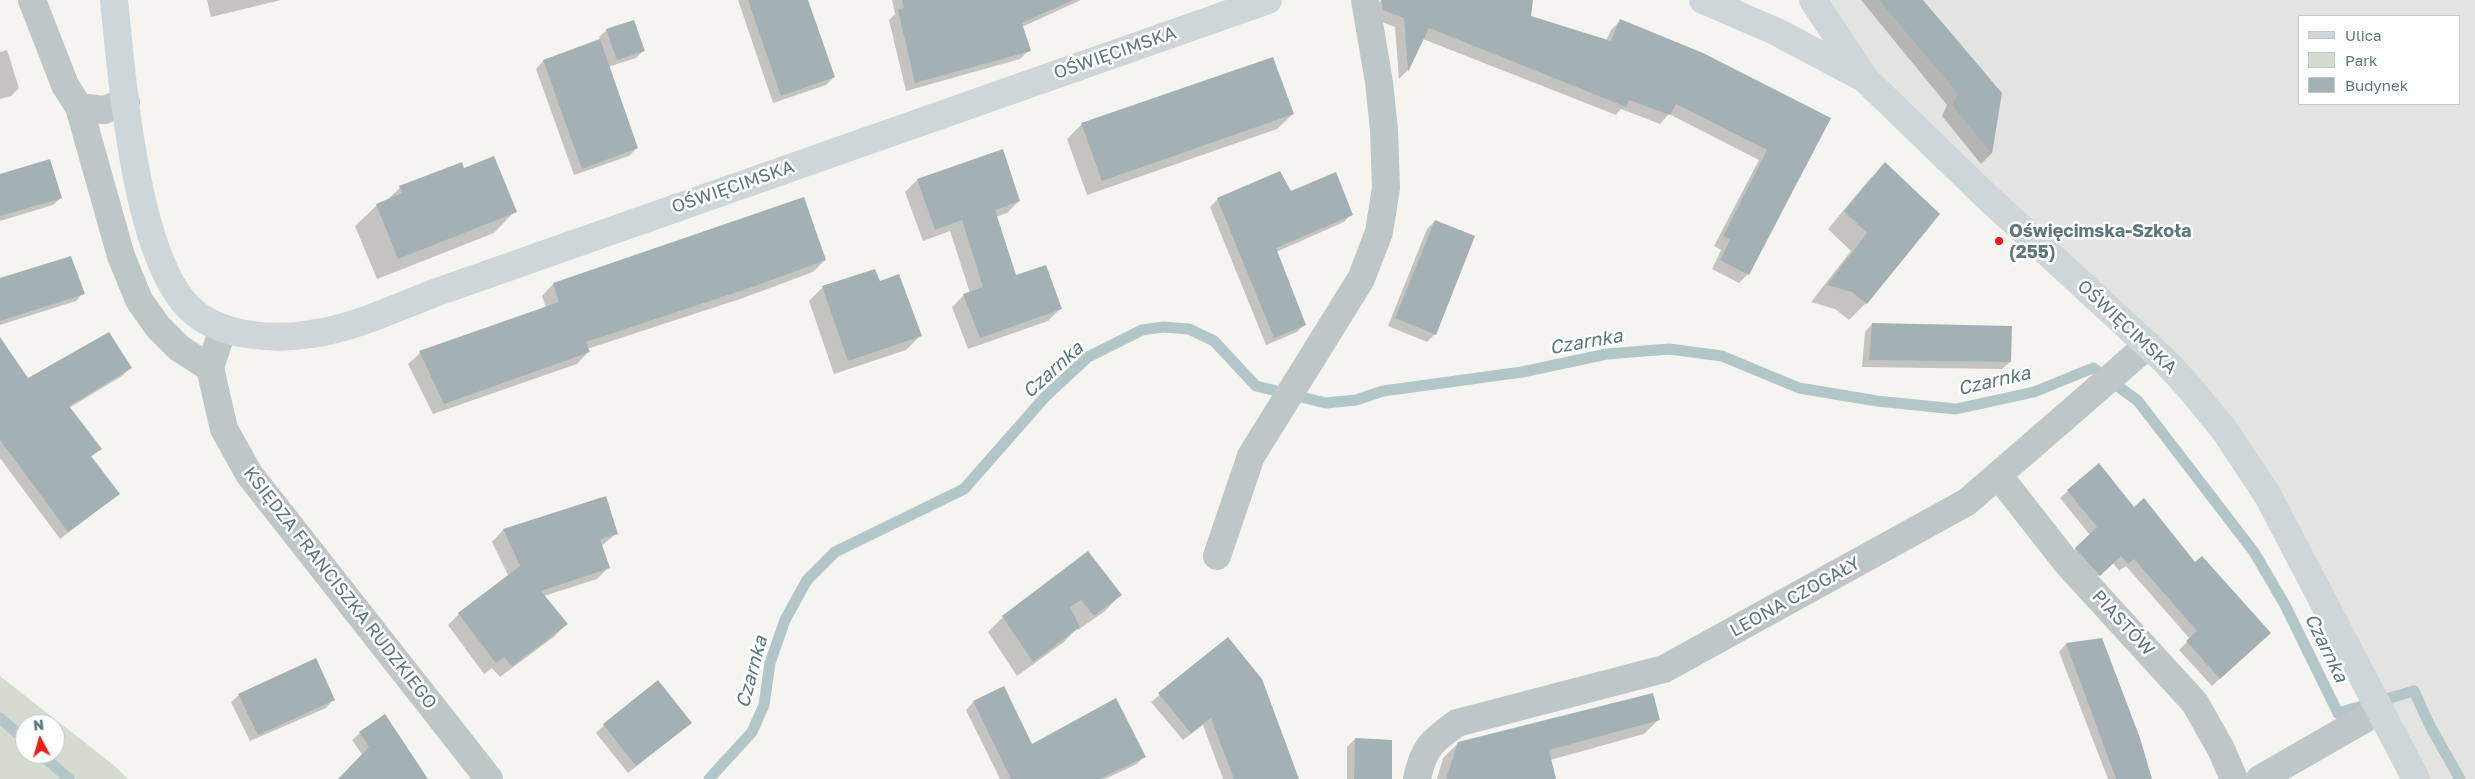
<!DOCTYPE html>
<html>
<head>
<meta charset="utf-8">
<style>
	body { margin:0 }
	#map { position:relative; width:2475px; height:779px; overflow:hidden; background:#f5f4f1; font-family:"Golos Text",sans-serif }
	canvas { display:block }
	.legend { position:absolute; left:2298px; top:15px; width:162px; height:90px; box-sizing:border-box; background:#fff; border:1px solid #bfc9cc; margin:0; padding:6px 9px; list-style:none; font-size:15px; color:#5e777f }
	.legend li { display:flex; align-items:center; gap:10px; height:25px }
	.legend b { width:25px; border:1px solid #bfc9cc }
	.north { position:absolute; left:15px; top:714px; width:50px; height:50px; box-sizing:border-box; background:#fff; border:1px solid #bfc9cc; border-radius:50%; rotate:354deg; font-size:14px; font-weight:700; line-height:20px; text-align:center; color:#5e777f }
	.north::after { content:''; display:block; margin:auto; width:18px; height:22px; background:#f11a15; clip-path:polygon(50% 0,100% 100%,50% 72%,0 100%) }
</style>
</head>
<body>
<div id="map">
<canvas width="2475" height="779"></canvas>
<ul class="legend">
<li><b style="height:6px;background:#cfd6d9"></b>Ulica</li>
<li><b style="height:14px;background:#d6dbd0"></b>Park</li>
<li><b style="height:14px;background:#a4b1b4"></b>Budynek</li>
</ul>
<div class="north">N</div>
</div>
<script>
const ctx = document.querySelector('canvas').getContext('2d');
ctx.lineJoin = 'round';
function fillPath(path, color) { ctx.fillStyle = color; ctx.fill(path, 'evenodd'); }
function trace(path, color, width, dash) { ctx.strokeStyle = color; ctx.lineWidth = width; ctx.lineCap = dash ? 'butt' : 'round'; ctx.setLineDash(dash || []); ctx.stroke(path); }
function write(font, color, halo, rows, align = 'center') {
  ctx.font = font + ' "Golos Text",sans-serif'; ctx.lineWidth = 5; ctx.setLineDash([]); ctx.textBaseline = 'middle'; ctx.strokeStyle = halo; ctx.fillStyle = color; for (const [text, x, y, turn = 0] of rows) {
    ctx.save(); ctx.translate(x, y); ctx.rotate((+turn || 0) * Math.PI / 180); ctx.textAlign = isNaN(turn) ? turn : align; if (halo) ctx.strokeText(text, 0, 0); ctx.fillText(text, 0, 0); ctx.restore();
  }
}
const built = new Path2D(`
	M 1813,0 L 2475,0 L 2475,779 L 2416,779 L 2248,464 L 1986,196 ZM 2299,16 L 2459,16 L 2459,104 L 2299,104 Z`);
const green = new Path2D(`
	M 0,676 L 116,767 L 128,779 L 0,779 ZM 25,724 L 55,724 L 55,754 L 25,754 Z`);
const shadow = new Path2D(`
	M 207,0 L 281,0 L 211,17 Z
	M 738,0 L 806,0 L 834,77 L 826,85 L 773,103 Z
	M 892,0 L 1081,0 L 1022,27 L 1029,50 L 1020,59 L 906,91 L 889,20 L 895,14 Z
	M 1391,0 L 1532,0 L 1530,17 L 1606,41 L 1611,30 L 1621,20 L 1829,118 L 1748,274 L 1739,283 L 1712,269 L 1721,250 L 1714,246 L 1759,160 L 1669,114 L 1660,124 L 1621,109 L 1616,115 L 1423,39 L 1407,71 L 1399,79 L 1395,27 L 1374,19 L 1372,10 L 1381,1 Z
	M 1861,0 L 1921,0 L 2001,93 L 1991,154 L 1981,164 L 1942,116 L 1947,105 Z
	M 607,30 L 643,51 L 636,58 L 608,67 L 637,148 L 629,156 L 574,175 L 536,69 L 543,61 L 600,40 L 599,37 Z
	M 7,50 L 19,88 L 11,96 L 0,99 L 0,52 Z
	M 1293,114 L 1277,129 L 1087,195 L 1067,139 L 1082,124 Z
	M 461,163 L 464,170 L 515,211 L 494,233 L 377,279 L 355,226 L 377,205 L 386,201 L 400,188 Z
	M 1885,164 L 1866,303 L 1849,320 L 1835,309 L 1811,302 L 1851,251 L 1828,229 L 1868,181 Z
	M 0,175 L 61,198 L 53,205 L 0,221 Z
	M 917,180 L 1019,201 L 1007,213 L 996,217 L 1015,277 L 1060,309 L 1048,321 L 968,349 L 952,307 L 964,295 L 970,293 L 950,231 L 923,241 L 905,192 Z
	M 1290,192 L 1351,214 L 1344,222 L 1276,252 L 1305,324 L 1297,332 L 1266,345 L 1210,207 L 1218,199 Z
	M 804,198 L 825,260 L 813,272 L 743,298 L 587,349 L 588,352 L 577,364 L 433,414 L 408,364 L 420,353 L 546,308 L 542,296 L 553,284 Z
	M 1435,221 L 1435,334 L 1427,342 L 1388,326 L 1427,229 Z
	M 0,279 L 83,293 L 76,301 L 0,325 Z
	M 879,283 L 920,336 L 906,350 L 834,374 L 809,301 L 823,287 Z
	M 1872,324 L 2010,362 L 2002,369 L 1862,367 L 1865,332 Z
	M 0,339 L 27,379 L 130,368 L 122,376 L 69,408 L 100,449 L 91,457 L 119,494 L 60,539 L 0,458 Z
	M 2068,491 L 2134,509 L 2195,564 L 2261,641 L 2212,686 L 2179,650 L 2190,639 L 2126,566 L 2119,571 L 2113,563 L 2091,582 L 2068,556 L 2090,535 L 2060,498 Z
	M 605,498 L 616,534 L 601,546 L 608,568 L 597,579 L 544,596 L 566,624 L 555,636 L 500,677 L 492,668 L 484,674 L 448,625 L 459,614 L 509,577 L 492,542 L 503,530 Z
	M 1087,553 L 1120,595 L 1105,611 L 1078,630 L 1077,628 L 1064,642 L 1017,676 L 988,632 L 1003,617 Z
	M 1228,638 L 1298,779 L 1223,779 L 1203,725 L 1183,740 L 1151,702 Z
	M 2101,640 L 2150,779 L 2108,779 L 2059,652 L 2066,644 Z
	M 239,695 L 333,700 L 326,708 L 250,741 L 231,702 Z
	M 973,702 L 1032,746 L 1144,756 L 1137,764 L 1105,779 L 1000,779 L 966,710 Z
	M 1658,720 L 1644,734 L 1550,760 L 1555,779 L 1437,779 L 1443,758 L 1458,743 Z
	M 604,725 L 682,730 L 628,773 L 596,733 Z
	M 360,733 L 419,779 L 340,779 L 363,756 L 352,740 Z
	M 1355,739 L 1391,779 L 1347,779 L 1347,747 Z`);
const stream = new Path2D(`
	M 0,718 L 25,740
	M 41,754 L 69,779
	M 709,779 L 752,732 L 764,705 L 770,663 L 785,620 L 807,580 L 835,552 L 964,489 L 1045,397 L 1088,357 L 1142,330 L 1163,327 L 1189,329 L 1214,341 L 1256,386 L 1326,403 L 1356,400 L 1383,391 L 1522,372 L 1607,354 L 1669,349 L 1722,356 L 1799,388 L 1877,401 L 1956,409 L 2034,392 L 2093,368 L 2138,401 L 2254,552 L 2285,605 L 2338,713 L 2414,691 L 2430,726 L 2460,779`);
const building = new Path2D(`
	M 748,0 L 808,0 L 835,77 L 781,96 Z
	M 902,0 L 1073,0 L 1022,23 L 1031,51 L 915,83 L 898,10 L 904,8 Z
	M 1381,0 L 1533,0 L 1531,16 L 1611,41 L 1620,19 L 1703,53 L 1831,118 L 1749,275 L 1720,260 L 1730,240 L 1723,236 L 1767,150 L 1676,104 L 1670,115 L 1629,100 L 1626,107 L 1429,28 L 1408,72 L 1404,18 L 1383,10 Z
	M 1879,0 L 1923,0 L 2002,93 L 1992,154 L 1952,105 L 1958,94 Z
	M 634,20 L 645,51 L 617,60 L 606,29 Z
	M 600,39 L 638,148 L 582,169 L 543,60 Z
	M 1273,57 L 1294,114 L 1102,181 L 1081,123 Z
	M 1003,149 L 1020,201 L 995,210 L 1016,275 L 1046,265 L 1062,309 L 980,338 L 963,294 L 983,287 L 962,220 L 935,230 L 917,179 Z
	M 494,156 L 517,212 L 398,259 L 376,204 L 402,193 L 399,186 L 462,162 L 464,168 Z
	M 50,159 L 62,198 L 0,216 L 0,174 Z
	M 1885,162 L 1940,214 L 1867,304 L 1852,292 L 1827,285 L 1867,233 L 1844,211 Z
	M 1280,171 L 1291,191 L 1336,172 L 1353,215 L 1276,248 L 1306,325 L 1274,338 L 1217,198 Z
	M 804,197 L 826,260 L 755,286 L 586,342 L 590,352 L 444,404 L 419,351 L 559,302 L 553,283 Z
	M 1435,220 L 1475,236 L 1436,335 L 1395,318 Z
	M 71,256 L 85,294 L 0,321 L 0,278 Z
	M 875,269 L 880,281 L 899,274 L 922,336 L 848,361 L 822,286 Z
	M 1872,323 L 2012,326 L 2011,362 L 1869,360 Z
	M 109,332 L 132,368 L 69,406 L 102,449 L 91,456 L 120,494 L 68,532 L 0,440 L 0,337 L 28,378 Z
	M 2099,463 L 2134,507 L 2144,498 L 2195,562 L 2202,556 L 2271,633 L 2220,679 L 2186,641 L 2197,631 L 2134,559 L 2128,564 L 2121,556 L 2100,576 L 2075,548 L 2097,527 L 2067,490 Z
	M 606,496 L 618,534 L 600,539 L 610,568 L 541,591 L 568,624 L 512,666 L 504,657 L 496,663 L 458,613 L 520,566 L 503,529 Z
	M 1088,551 L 1122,595 L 1094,616 L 1081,600 L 1070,607 L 1080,627 L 1033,662 L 1002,616 Z
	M 1228,637 L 1262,679 L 1299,779 L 1234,779 L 1211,718 L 1191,733 L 1158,693 Z
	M 2102,638 L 2140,738 L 2152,779 L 2116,779 L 2066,643 Z
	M 316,658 L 335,700 L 258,735 L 238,694 Z
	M 658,680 L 692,723 L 636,766 L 603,724 Z
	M 1004,686 L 1032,744 L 1116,698 L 1146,757 L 1099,779 L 1011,779 L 973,701 Z
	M 1653,693 L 1660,720 L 1549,750 L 1556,779 L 1446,779 L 1458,742 Z
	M 385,714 L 428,779 L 338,779 L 369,747 L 359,732 Z
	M 1355,738 L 1392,740 L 1392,779 L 1354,779 Z`);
const minor = new Path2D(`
	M 32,0 L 65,85 L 79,107 L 104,110 L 126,102
	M 79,107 L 121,256 L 139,300 L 158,327 L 179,348 L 210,368
	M 223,328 L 210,368 L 224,429 L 249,474 L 489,779
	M 1998,475 L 2067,563 L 2195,703 L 2221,749 L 2234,779
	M 1217,556 L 1251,456 L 1361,279 L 1379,232 L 1386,188 L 1384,130 L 1379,82 L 1365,0
	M 1417,779 C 1423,748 1432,741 1457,723 L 1664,669 L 1967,502 L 2148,345
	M 2260,779 L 2380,710`);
const major = new Path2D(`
	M 114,0 C 122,75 135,266 195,313 C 225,337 275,340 311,334 C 356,328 401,305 443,290 L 1268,0
	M 1703,0 L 1775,31 L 1864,78 L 1986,196 L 2165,361 L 2189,387 L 2225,431 L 2268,496 L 2416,779
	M 1813,0 L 1864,77`);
const markers = [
	[1999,241,5,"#f11a15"]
];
const streetNames = [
	["OŚWIĘCIMSKA",1115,53,-19],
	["OŚWIĘCIMSKA",733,187,-19],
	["OŚWIĘCIMSKA",2127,327,43],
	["KSIĘDZA FRANCISZKA RUDZKIEGO",340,588,52],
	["LEONA CZOGAŁY",1795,597,-29],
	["PIASTÓW",2123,623,47]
];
const poiNames = [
	["Oświęcimska-Szkoła",2009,231],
	["(255)",2009,252]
];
const waterNames = [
	["Czarnka",1586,342,-10],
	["Czarnka",1053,370,-42],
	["Czarnka",1994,381,-13],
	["Czarnka",2326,648,64],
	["Czarnka",752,672,-75]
];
fillPath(built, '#e3e4e2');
fillPath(green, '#d6dbd0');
fillPath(shadow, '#0003');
trace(stream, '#b3c6c7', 11);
fillPath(building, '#a4b1b4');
trace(minor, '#bfc6c8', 28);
trace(major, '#cfd6d9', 28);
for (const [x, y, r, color] of markers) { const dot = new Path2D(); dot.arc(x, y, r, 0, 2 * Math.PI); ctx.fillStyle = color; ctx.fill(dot); trace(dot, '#fff', 2); }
write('18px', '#5e777f', '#fff', streetNames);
write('bold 18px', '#5e777f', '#fff', poiNames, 'left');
write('italic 19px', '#58787b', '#fff', waterNames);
</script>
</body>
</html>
